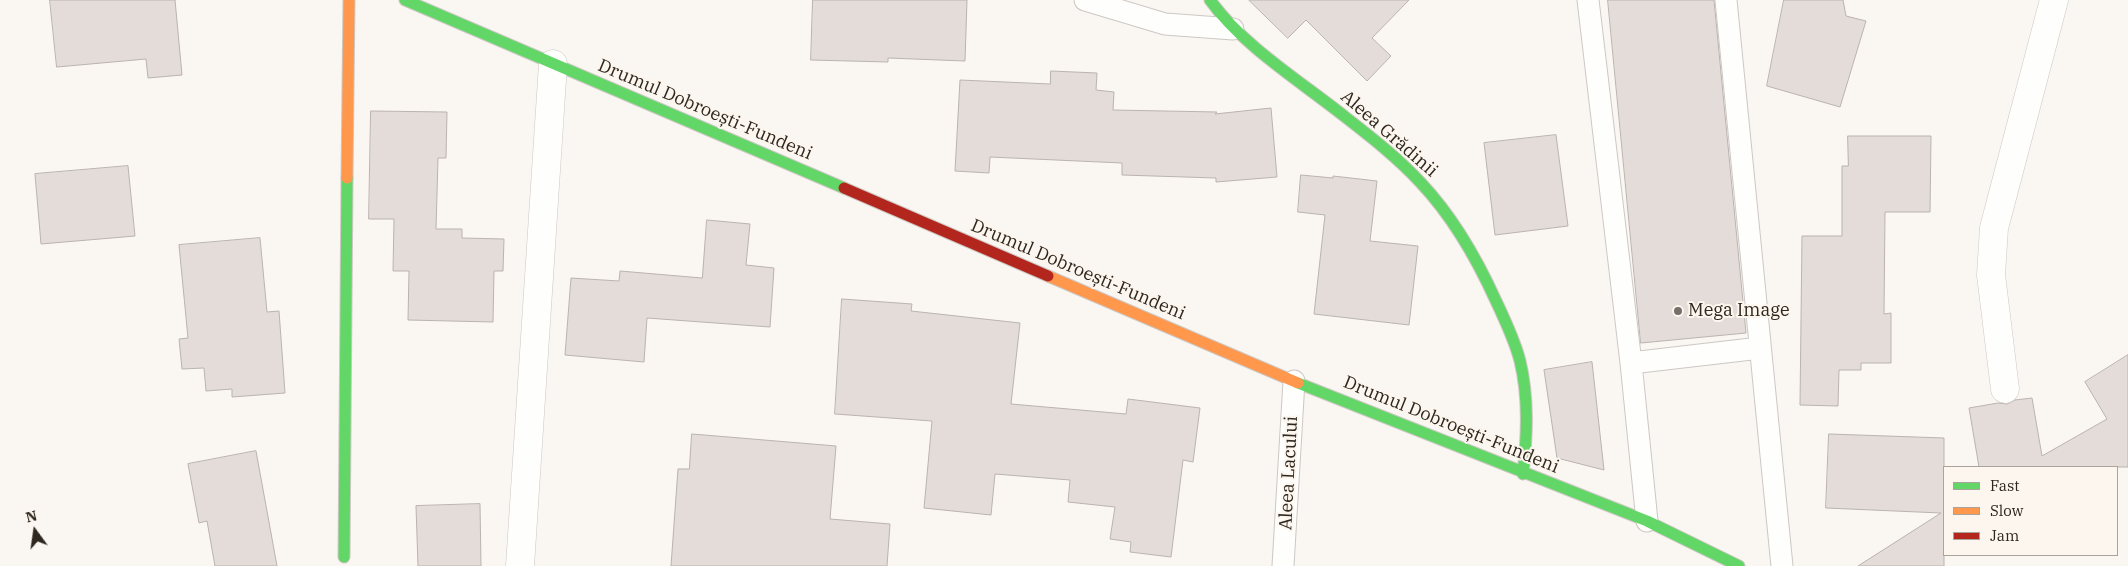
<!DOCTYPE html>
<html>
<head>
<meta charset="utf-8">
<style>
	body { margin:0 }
	#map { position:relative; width:2128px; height:566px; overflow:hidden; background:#faf6f2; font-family:"IBM Plex Serif",serif }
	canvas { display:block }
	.legend { position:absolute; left:1943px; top:466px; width:175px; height:90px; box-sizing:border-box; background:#fdf6ee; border:1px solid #aaa39b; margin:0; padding:6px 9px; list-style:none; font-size:15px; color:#2d271f }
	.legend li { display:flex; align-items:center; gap:10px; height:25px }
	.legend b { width:25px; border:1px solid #aaa39b }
	.north { position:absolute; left:10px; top:506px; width:50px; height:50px; -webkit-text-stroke:4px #fdf6ee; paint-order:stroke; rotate:346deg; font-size:14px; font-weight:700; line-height:20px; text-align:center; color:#2d271f }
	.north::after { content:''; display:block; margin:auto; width:18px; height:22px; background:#2d271f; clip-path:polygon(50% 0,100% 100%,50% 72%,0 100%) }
</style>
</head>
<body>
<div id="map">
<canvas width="2128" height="566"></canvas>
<ul class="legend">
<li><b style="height:6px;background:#63d668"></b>Fast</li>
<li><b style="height:6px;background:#ff974d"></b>Slow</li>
<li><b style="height:6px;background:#b3261e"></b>Jam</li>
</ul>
<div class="north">N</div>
</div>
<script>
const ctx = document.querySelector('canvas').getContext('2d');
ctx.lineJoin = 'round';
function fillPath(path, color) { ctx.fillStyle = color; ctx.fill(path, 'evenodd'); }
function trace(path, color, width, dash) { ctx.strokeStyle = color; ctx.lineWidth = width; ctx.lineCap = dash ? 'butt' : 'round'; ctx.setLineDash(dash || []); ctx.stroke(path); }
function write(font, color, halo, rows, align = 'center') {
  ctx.font = font + ' "IBM Plex Serif",serif'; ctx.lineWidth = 4; ctx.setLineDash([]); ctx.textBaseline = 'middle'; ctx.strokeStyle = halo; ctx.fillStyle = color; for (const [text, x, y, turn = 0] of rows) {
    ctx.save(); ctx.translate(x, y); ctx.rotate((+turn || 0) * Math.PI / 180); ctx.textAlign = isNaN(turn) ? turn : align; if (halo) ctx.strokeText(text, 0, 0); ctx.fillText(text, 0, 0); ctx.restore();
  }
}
const building = new Path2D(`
	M 50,0 L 175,0 L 182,75 L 148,78 L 146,59 L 57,67 Z
	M 813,0 L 967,0 L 965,61 L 888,58 L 888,62 L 811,60 Z
	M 1249,0 L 1409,0 L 1372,38 L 1391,56 L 1367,81 L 1306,20 L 1288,38 Z
	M 1608,0 L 1714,0 L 1746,333 L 1641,343 Z
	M 1784,0 L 1843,0 L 1846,16 L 1866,21 L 1840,107 L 1767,86 Z
	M 1051,71 L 1097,73 L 1096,90 L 1114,92 L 1113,110 L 1217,112 L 1215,114 L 1271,108 L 1277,177 L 1216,182 L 1216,178 L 1122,175 L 1122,163 L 990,157 L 989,173 L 955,171 L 960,80 L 1050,84 Z
	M 371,111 L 447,112 L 446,158 L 438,158 L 436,229 L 462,229 L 462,238 L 504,239 L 503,271 L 494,271 L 493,322 L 408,320 L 409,271 L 393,271 L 394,219 L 369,219 Z
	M 1556,135 L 1568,226 L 1495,235 L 1484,143 Z
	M 1848,136 L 1931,136 L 1930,212 L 1885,212 L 1884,314 L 1891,313 L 1891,363 L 1861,363 L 1861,370 L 1839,370 L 1838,406 L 1800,405 L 1802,236 L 1842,236 L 1842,166 L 1848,166 Z
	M 128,166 L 135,236 L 41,244 L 35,174 Z
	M 1301,175 L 1333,178 L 1333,176 L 1377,181 L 1370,241 L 1418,246 L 1409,325 L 1314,314 L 1325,215 L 1298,212 Z
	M 707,220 L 750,224 L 746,265 L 774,268 L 770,327 L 647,318 L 644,362 L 565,355 L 571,278 L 619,281 L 620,271 L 702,278 Z
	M 260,238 L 267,312 L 279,311 L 285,393 L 232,397 L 232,389 L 206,391 L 204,368 L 182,369 L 179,339 L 188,338 L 179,245 Z
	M 842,299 L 912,304 L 911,311 L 1020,323 L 1011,404 L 1126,414 L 1128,399 L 1200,408 L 1193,462 L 1183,460 L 1171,557 L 1130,552 L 1131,542 L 1110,539 L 1115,507 L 1068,502 L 1070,480 L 995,474 L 991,515 L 924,508 L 932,421 L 835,414 Z
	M 2128,355 L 2128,467 L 1979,467 L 1969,408 L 1998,403 L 2007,404 L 2015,400 L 2032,398 L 2042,456 L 2107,419 L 2085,382 Z
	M 1592,362 L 1604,470 L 1557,458 L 1544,370 Z
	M 692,434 L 836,446 L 830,519 L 890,524 L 887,566 L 671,566 L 678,469 L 689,469 Z
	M 1829,434 L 1944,438 L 1944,566 L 1858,566 L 1941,513 L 1826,508 Z
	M 256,451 L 277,566 L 215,566 L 207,521 L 199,523 L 188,464 Z
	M 480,504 L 481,566 L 418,566 L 416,506 Z`);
const lane = new Path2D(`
	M 1085,0 L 1165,24 L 1233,29
	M 1588,0 L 1631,363 L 1647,521
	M 1726,0 L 1782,566
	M 1631,363 L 1760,348
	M 1283,566 L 1294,381`);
const street = new Path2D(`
	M 2005,389 L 1991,275 L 1994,228 L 2054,0
	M 520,566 L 553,64`);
const fast = new Path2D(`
	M 405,0 L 844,188
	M 1210,0 C 1243,46 1300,81 1344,116 C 1371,137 1398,158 1421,183 C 1453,217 1477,259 1496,301 C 1505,320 1515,341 1520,361 C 1529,398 1527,437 1523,474
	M 1298,383 L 1647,521 L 1739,566
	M 344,557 L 347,178`);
const slow = new Path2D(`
	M 347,178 L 349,0
	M 1048,276 L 1298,383`);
const jam = new Path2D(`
	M 844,188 L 1048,276`);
const markers = [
	[1678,311,5,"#756f69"]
];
const streetNames = [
	["Drumul Dobroești-Fundeni",705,110,23],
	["Aleea Grădinii",1389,134,41],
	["Drumul Dobroești-Fundeni",1078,270,23],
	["Drumul Dobroești-Fundeni",1451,425,22],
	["Aleea Lacului",1289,473,-87]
];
const poiNames = [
	["Mega Image",1688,311]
];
fillPath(building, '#e3dcd8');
trace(building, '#bab3af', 1);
trace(lane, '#cdc8c3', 23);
trace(street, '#cdc8c3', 29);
trace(fast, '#cdc8c3', 13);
trace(slow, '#cdc8c3', 13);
trace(jam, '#cdc8c3', 13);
trace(lane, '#fefefd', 21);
trace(street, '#fefefd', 28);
trace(fast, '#63d668', 11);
trace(slow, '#ff974d', 11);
trace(jam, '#b3261e', 11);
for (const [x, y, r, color] of markers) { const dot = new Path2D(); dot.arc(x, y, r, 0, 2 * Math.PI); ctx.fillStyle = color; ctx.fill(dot); trace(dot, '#fdf6ee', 2); }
write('18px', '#2d271f', '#fdf6ee', streetNames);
write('18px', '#2d271f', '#fdf6ee', poiNames, 'left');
</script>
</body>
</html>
